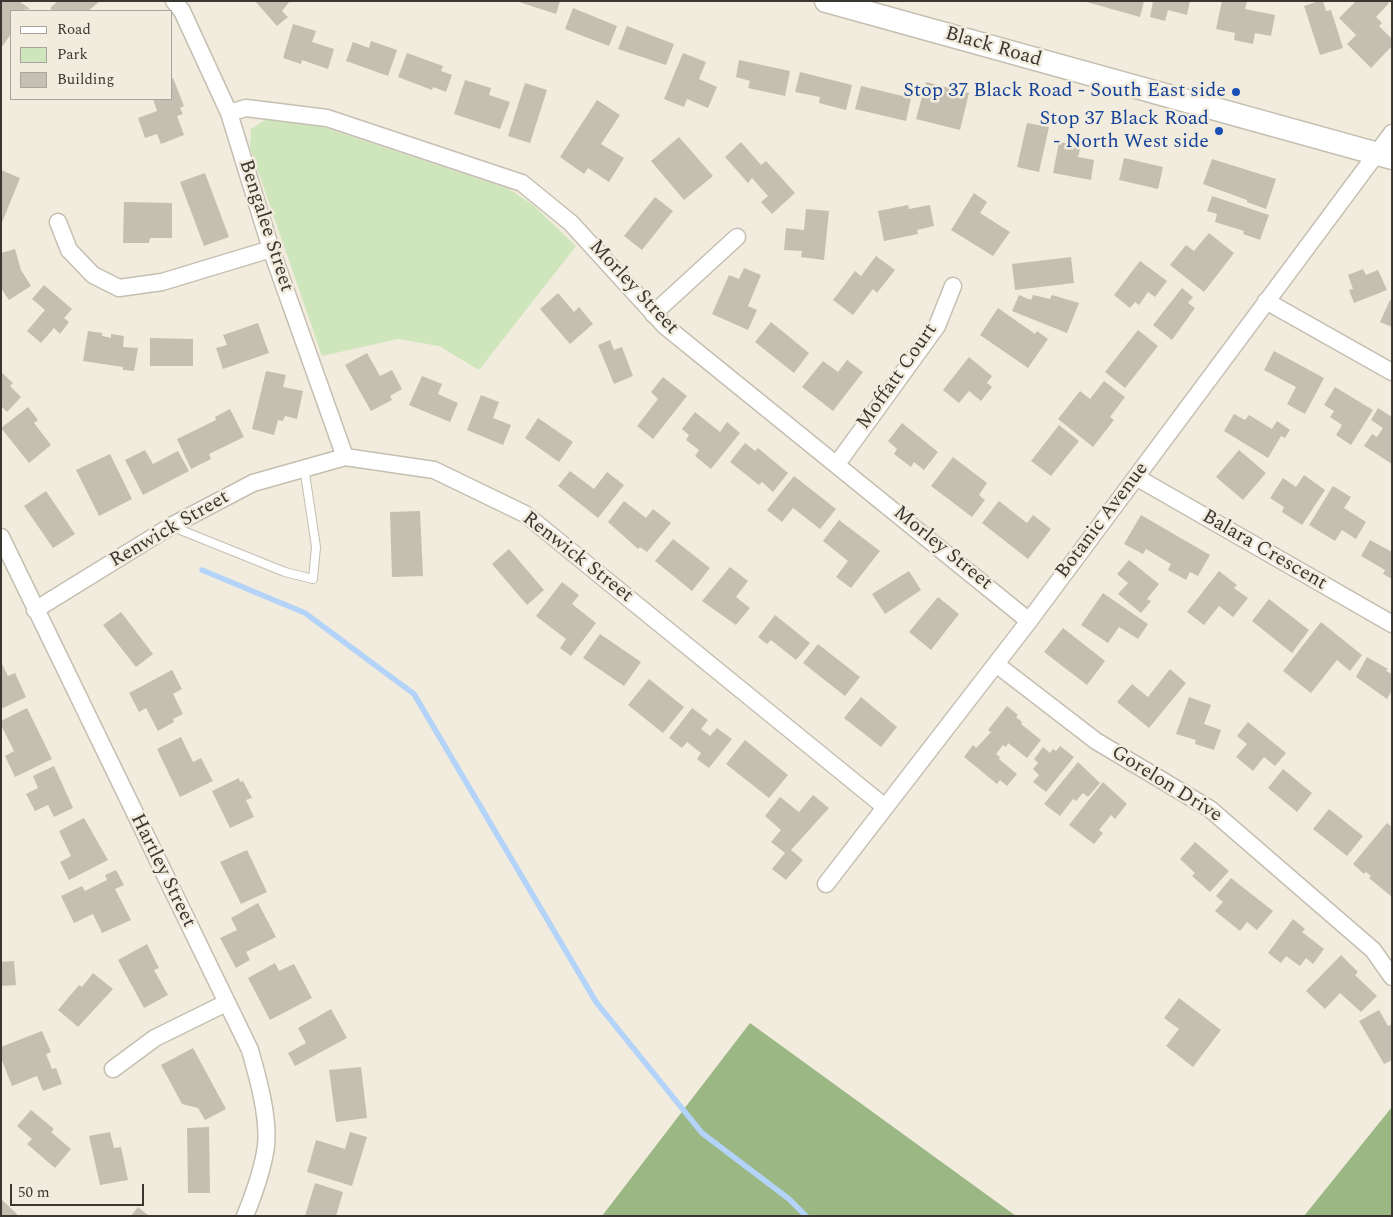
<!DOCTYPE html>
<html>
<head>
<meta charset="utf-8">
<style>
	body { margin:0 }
	#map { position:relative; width:1393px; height:1217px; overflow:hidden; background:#f1ecdd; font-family:Spectral,serif }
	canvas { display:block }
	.frame { position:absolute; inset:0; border:2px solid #3a3732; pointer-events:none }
	.legend { position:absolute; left:10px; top:10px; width:162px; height:90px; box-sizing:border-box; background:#f1ecdd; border:1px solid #a8a499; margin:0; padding:6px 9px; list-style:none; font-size:15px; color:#3a3732 }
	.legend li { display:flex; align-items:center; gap:10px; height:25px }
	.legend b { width:25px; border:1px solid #a8a499 }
	.scale { position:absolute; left:10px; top:1184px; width:134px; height:22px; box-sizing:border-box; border:2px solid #3a3732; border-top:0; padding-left:6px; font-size:15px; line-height:18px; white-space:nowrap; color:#3a3732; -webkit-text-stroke:4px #f1ecdd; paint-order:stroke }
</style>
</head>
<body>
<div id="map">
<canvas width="1393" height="1217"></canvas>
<div class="frame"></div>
<ul class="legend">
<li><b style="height:6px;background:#fff"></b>Road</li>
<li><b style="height:14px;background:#cfe6bd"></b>Park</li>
<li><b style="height:14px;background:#c5bfb1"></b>Building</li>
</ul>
<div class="scale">50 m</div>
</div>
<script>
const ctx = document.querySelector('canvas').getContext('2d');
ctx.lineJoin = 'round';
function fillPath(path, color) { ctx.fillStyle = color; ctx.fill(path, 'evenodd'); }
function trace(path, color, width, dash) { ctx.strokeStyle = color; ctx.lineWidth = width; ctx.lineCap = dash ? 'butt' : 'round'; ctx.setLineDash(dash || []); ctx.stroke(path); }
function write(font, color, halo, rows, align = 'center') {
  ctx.font = font + ' Spectral,serif'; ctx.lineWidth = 5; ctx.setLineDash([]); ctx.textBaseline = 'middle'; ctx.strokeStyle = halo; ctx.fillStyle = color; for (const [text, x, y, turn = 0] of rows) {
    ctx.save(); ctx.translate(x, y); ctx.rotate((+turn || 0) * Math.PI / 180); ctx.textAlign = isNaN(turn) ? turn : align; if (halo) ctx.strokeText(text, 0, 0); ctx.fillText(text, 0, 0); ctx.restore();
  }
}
const green = new Path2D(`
	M 293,117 L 507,188 L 532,204 L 576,246 L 479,370 L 439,346 L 398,339 L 322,356 L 250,148 L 251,129 L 268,118 Z`);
const forest = new Path2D(`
	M 750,1023 L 1016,1216 L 602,1216 Z
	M 1392,1107 L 1392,1216 L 1304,1216 Z`);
const stream = new Path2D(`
	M 202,570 L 305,613 L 414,694 L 596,1002 L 702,1133 L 789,1199 L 806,1216`);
const building = new Path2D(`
	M 1,1 L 19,1 L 30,9 L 11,11 L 11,34 L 1,48 Z
	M 58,1 L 100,1 L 88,11 L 53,11 L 50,8 Z
	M 255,1 L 290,1 L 282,11 L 288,17 L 277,26 Z
	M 516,1 L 560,1 L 556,14 Z
	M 1083,1 L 1144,1 L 1140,17 Z
	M 1153,1 L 1190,1 L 1187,15 L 1168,10 L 1165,21 L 1150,17 Z
	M 1222,1 L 1247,1 L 1245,9 L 1275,15 L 1271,36 L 1255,33 L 1253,44 L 1234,40 L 1235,33 L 1216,29 Z
	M 1319,1 L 1323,1 L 1326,11 L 1331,10 L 1343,48 L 1320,55 L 1304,6 Z
	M 1356,1 L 1387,1 L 1389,3 L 1376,17 L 1382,23 L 1379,26 L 1392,39 L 1392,46 L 1371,68 L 1347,44 L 1356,35 L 1339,18 Z
	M 573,8 L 617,26 L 609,46 L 565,29 Z
	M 293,24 L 316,31 L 312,42 L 334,49 L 328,69 L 302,60 L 301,64 L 283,58 Z
	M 627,26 L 674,44 L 666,65 L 618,49 Z
	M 371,41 L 397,50 L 388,76 L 346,61 L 353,42 L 369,48 Z
	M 407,53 L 443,66 L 441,71 L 452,75 L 446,92 L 433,87 L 432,90 L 398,77 Z
	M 683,53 L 706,62 L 699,79 L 717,87 L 708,108 L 687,99 L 684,107 L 664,99 Z
	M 739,60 L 790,71 L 785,96 L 748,88 L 750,81 L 736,77 Z
	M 800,72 L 852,85 L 846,110 L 819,103 L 820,97 L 795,92 Z
	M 173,78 L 184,106 L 180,108 L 183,114 L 177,116 L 184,135 L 161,144 L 157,134 L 145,138 L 138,118 L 157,111 L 153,99 L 171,99 L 171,79 Z
	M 465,80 L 491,88 L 489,95 L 510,102 L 500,129 L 454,114 Z
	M 926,82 L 969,93 L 960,130 L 916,119 Z
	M 525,83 L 547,90 L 530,143 L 508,136 Z
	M 861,86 L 911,98 L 906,121 L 855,109 Z
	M 597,100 L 620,115 L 601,144 L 624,158 L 609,182 L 588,168 L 584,174 L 560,157 Z
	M 1027,123 L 1049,127 L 1039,172 L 1017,167 Z
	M 679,137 L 713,176 L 684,200 L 651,161 Z
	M 741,142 L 761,165 L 766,161 L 795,193 L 772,214 L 761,202 L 768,196 L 752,178 L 748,183 L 725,157 Z
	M 1059,142 L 1081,146 L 1078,157 L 1094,160 L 1091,180 L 1053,173 Z
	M 1124,158 L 1163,167 L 1158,189 L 1119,180 Z
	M 1212,159 L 1276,179 L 1266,209 L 1247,202 L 1247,200 L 1203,184 Z
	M 1,170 L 20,178 L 1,225 Z
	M 205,173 L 229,237 L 204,246 L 180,182 Z
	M 974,193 L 987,202 L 980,213 L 1010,232 L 993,256 L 951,230 Z
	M 1212,196 L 1269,215 L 1260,240 L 1243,234 L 1244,231 L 1215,222 L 1217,214 L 1207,211 Z
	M 655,197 L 673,211 L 642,250 L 624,236 Z
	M 124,202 L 172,203 L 172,238 L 150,238 L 149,243 L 123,243 Z
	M 908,205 L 909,209 L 930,205 L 934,226 L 917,230 L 918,234 L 884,241 L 878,211 Z
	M 806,209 L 829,211 L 824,260 L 801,257 L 802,251 L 784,250 L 786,228 L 804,230 Z
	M 1209,233 L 1234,253 L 1204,292 L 1170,265 L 1186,245 L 1194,251 Z
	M 15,249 L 21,270 L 31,286 L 9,300 L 1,288 L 1,253 Z
	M 876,256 L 895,270 L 877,293 L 873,289 L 853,315 L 833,300 L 855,271 L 861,276 Z
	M 1071,257 L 1074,283 L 1015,290 L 1012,264 Z
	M 1140,261 L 1167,281 L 1155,297 L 1148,292 L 1139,305 L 1135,302 L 1130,308 L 1114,295 Z
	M 744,268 L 761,275 L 748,306 L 757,310 L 748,330 L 712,314 L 729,275 L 739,279 Z
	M 1363,269 L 1366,275 L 1378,270 L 1387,290 L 1354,303 L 1349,290 L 1353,289 L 1348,275 Z
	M 44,285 L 72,309 L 64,318 L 69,322 L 60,334 L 54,328 L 41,343 L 27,331 L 45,310 L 32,299 Z
	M 1182,288 L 1193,297 L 1188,303 L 1195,308 L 1172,340 L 1153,325 Z
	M 558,293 L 574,312 L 579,307 L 593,324 L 570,344 L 540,309 Z
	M 1019,295 L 1031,300 L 1033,295 L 1050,299 L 1052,295 L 1079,303 L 1067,333 L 1012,311 Z
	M 1390,300 L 1392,301 L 1392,327 L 1380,322 Z
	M 998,308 L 1035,334 L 1037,331 L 1048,339 L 1028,368 L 980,335 Z
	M 771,322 L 809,353 L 794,373 L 755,342 Z
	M 258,323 L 269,353 L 223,369 L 216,348 L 227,345 L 223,335 Z
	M 1138,330 L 1158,346 L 1125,388 L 1105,372 Z
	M 88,331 L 102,333 L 102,336 L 111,338 L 111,334 L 124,336 L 123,347 L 138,348 L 134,371 L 123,370 L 123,367 L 83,361 Z
	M 150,338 L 193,339 L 193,366 L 150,366 Z
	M 610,340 L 614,350 L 622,347 L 633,376 L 614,384 L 598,345 Z
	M 1274,351 L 1324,378 L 1305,414 L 1287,404 L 1296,387 L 1264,370 Z
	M 367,353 L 380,376 L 392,370 L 402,389 L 390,396 L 392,400 L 371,411 L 345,365 Z
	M 969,357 L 992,376 L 987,383 L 992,387 L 981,401 L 969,391 L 959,403 L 943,390 Z
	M 847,360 L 863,372 L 833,411 L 802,387 L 823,361 L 838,372 Z
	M 266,371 L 286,375 L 283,387 L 303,391 L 297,419 L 285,416 L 283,421 L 278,420 L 274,435 L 252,429 Z
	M 1,372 L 13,383 L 10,386 L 21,397 L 7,412 L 1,406 Z
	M 422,376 L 442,384 L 438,394 L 458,403 L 450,422 L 409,405 Z
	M 663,377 L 687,396 L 653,439 L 637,426 L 658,399 L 651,392 Z
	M 1104,381 L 1125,397 L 1110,417 L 1114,420 L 1093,447 L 1058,419 L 1080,391 L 1090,399 Z
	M 1335,387 L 1373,410 L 1351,445 L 1336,435 L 1342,425 L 1330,417 L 1334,411 L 1324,405 Z
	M 481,395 L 499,402 L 493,418 L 511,425 L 503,445 L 467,430 Z
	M 28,407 L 38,420 L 34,423 L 51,445 L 29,463 L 1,428 Z
	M 1378,408 L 1392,417 L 1392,464 L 1364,446 L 1372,434 L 1377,437 L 1383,428 L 1371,420 Z
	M 230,409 L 244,437 L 209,454 L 211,459 L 191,469 L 177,439 L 216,420 L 215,417 Z
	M 695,412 L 720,432 L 727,422 L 740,433 L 711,469 L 695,456 L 699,450 L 686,440 L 689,435 L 682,429 Z
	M 1234,414 L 1245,420 L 1249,415 L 1272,429 L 1277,421 L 1290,430 L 1285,438 L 1281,436 L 1268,458 L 1224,431 Z
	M 538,418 L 573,442 L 559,462 L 525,438 Z
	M 902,423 L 938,452 L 924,470 L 914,462 L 911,467 L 894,454 L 897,449 L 888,441 Z
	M 1059,425 L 1079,441 L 1051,476 L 1031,461 Z
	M 745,443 L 755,451 L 758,448 L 788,473 L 773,492 L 762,482 L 759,485 L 730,462 Z
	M 145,450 L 153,464 L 178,451 L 189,471 L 143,495 L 125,460 Z
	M 1239,450 L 1266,473 L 1243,500 L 1216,477 Z
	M 110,454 L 132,499 L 99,516 L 76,470 Z
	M 953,457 L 987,483 L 979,495 L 985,500 L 972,517 L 931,486 Z
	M 570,471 L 594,489 L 607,472 L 624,485 L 598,518 L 558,486 Z
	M 1304,475 L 1325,490 L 1302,525 L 1282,512 L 1284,507 L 1270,498 L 1283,478 L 1296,487 Z
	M 794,476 L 836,509 L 820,529 L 793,508 L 782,522 L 767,510 Z
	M 1333,486 L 1351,497 L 1344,508 L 1366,522 L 1356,539 L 1342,530 L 1335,541 L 1309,525 Z
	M 46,491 L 75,534 L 53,548 L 24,506 Z
	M 624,501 L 646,518 L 653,509 L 671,523 L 647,552 L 640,547 L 638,549 L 608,522 Z
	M 999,501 L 1027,523 L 1033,515 L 1051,529 L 1028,559 L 982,523 Z
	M 420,511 L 423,576 L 392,577 L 390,512 Z
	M 1141,515 L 1210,555 L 1198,576 L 1190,572 L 1186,580 L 1168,570 L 1171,564 L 1146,549 L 1143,554 L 1124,544 Z
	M 839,520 L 880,551 L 851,588 L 836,577 L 848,561 L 823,541 Z
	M 673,539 L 710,568 L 692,591 L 655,561 Z
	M 1370,540 L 1392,552 L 1392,579 L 1383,574 L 1385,570 L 1361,556 Z
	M 509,549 L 544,590 L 527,605 L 492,564 Z
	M 1129,560 L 1159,584 L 1147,599 L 1151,601 L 1141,613 L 1118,594 L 1128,583 L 1117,574 Z
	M 730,567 L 748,581 L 736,597 L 750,608 L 736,625 L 702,601 Z
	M 909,571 L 921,590 L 885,614 L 872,594 Z
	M 1219,571 L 1237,585 L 1234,588 L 1248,598 L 1233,617 L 1219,606 L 1204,625 L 1187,612 Z
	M 562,582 L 579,595 L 572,604 L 596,623 L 571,656 L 560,648 L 566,639 L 536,616 Z
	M 1103,593 L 1148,624 L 1138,639 L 1119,627 L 1108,643 L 1081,625 Z
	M 938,597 L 959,614 L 931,650 L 909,632 Z
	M 1269,599 L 1309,630 L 1292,653 L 1252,621 Z
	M 121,612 L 153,654 L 136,667 L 103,625 Z
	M 775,615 L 810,643 L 796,660 L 771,640 L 767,644 L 758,637 Z
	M 1321,622 L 1362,655 L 1350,671 L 1337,660 L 1311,693 L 1283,671 Z
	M 1063,628 L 1105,661 L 1087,685 L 1044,652 Z
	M 600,634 L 641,662 L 624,686 L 583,658 Z
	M 818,644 L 860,677 L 845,696 L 803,663 Z
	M 1367,657 L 1388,669 L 1386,671 L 1392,674 L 1392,690 L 1387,699 L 1356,677 Z
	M 1,662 L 8,676 L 15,673 L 26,697 L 1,709 Z
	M 1170,669 L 1186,683 L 1149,728 L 1117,702 L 1132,684 L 1148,697 Z
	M 172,670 L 182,689 L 173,694 L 183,714 L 173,719 L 174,722 L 158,731 L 146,708 L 139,712 L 129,693 Z
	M 649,679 L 684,707 L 663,733 L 628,705 Z
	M 861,697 L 897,727 L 881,747 L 844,718 Z
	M 1189,697 L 1211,705 L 1204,724 L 1221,730 L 1214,750 L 1195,744 L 1196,740 L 1176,734 Z
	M 1007,706 L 1018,715 L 1016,717 L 1022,722 L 1021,724 L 1041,740 L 1027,758 L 1008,743 L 1006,747 L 1003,745 L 996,754 L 1000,757 L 999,759 L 1017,774 L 1007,786 L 1000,780 L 997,784 L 964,757 L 973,745 L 976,748 L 981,743 L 991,732 L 988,730 Z
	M 27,708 L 52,759 L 15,777 L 5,756 L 14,751 L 1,725 L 1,721 Z
	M 692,708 L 708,720 L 701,729 L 710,736 L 717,728 L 732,739 L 709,768 L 697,759 L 701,753 L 687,742 L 682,748 L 669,738 Z
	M 1248,722 L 1286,753 L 1275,766 L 1264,757 L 1253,771 L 1236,757 L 1247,744 L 1237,736 Z
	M 181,737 L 193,762 L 201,758 L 213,781 L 180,797 L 157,749 Z
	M 745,740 L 788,775 L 769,798 L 726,764 Z
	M 1060,746 L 1074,757 L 1046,792 L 1033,782 L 1039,775 L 1033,769 L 1038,763 L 1034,759 L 1043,747 L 1050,753 L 1053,749 L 1056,751 Z
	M 1078,762 L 1100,783 L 1088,797 L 1083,793 L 1076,801 L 1073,799 L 1060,816 L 1044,804 Z
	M 54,766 L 73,808 L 54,817 L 48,805 L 35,811 L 26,794 L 38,788 L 33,776 Z
	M 1283,769 L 1312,793 L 1297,812 L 1268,788 Z
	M 239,778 L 240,782 L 243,781 L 252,798 L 246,800 L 254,817 L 230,828 L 212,791 Z
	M 1103,782 L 1127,804 L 1115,819 L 1111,815 L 1099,830 L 1103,833 L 1094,844 L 1069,825 Z
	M 813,795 L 829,808 L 791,850 L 803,860 L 786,880 L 772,869 L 785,853 L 771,842 L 781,830 L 765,816 L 780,797 L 799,812 Z
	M 1329,809 L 1363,836 L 1347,856 L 1313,829 Z
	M 84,818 L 108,860 L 69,880 L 60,862 L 71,856 L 59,831 Z
	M 1387,823 L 1392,827 L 1392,897 L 1369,878 L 1371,876 L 1366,872 L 1364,874 L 1353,864 Z
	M 1195,842 L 1229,871 L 1210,892 L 1192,876 L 1195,873 L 1180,859 Z
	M 247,850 L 267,892 L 241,904 L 220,862 Z
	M 116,870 L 124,885 L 115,889 L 131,920 L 102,933 L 93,914 L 74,923 L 61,896 L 82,886 L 85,891 L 107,880 L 105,875 Z
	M 1231,878 L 1273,911 L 1257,930 L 1247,922 L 1240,931 L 1215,911 L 1223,902 L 1216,896 Z
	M 258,903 L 276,937 L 246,952 L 250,960 L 236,968 L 220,938 L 237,930 L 231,918 Z
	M 1293,919 L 1305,929 L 1302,932 L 1324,949 L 1313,964 L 1306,958 L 1300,966 L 1286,956 L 1281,963 L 1268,953 Z
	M 147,944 L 159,968 L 154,970 L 168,995 L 144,1008 L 118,960 Z
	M 1341,955 L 1358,972 L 1355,975 L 1377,996 L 1361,1012 L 1340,993 L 1325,1009 L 1306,991 Z
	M 14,961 L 16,985 L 1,986 L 1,962 Z
	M 275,963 L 279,971 L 294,964 L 312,998 L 270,1020 L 248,978 Z
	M 93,973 L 113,989 L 78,1027 L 58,1010 L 79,985 L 82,987 Z
	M 1179,998 L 1221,1030 L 1193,1067 L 1166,1046 L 1179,1029 L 1164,1018 Z
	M 331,1009 L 347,1038 L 295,1066 L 288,1053 L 306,1043 L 298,1028 Z
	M 1379,1010 L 1388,1026 L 1392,1024 L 1392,1060 L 1384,1064 L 1359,1021 Z
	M 42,1031 L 51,1052 L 46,1054 L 52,1069 L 56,1068 L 62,1084 L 43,1091 L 37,1076 L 12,1086 L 1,1058 L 1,1047 Z
	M 193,1048 L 226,1109 L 205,1120 L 198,1108 L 182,1104 L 161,1065 Z
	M 361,1067 L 367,1118 L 336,1122 L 329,1070 Z
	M 31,1110 L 54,1129 L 51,1132 L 71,1149 L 55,1168 L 27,1144 L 32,1139 L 17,1126 Z
	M 209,1127 L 210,1193 L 188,1193 L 187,1128 Z
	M 110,1132 L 114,1148 L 121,1147 L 128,1180 L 100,1185 L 89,1136 Z
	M 350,1132 L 367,1137 L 352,1186 L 307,1172 L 316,1140 L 345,1149 Z
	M 315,1183 L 343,1192 L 336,1216 L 305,1216 Z
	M 1,1199 L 19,1216 L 1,1216 Z
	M 138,1207 L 149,1216 L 131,1216 Z`);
const lane = new Path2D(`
	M 173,527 L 285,572 L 313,579 L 316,547 L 304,467`);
const street = new Path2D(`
	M 174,1 L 182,11 L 229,113 L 271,249 L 345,457
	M 229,113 L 246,108 L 327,118 L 522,183 L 571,223 L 665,326 L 1029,621
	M 58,222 L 69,250 L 93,275 L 119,288 L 162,282 L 271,249
	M 1266,301 L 1392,372
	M 653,314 L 737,237
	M 837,464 L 937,326 L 953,286
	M 1136,477 L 1392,624
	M 1,537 L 250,1050 C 258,1078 269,1117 266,1146 C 263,1169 254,1194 245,1216
	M 35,610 L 171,526 L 253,483 L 345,457 L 434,470 L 525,514 L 885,807
	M 996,664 L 1096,741 L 1210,809 L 1373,950 L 1392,977
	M 826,884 L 1029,621 L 1392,133
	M 113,1069 L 155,1038 L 226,1003`);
const secondary = new Path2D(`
	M 826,1 L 1392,158`);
const markers = [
	[1236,92,5,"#1a4fb4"],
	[1219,131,5,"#1a4fb4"]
];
const streetNames = [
	["Black Road",993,48,16],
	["Bengalee Street",265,226,72],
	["Morley Street",633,288,47],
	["Moffatt Court",898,377,-55],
	["Botanic Avenue",1103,521,-53],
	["Renwick Street",170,530,-30],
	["Morley Street",942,549,39],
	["Balara Crescent",1264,551,30],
	["Renwick Street",577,558,38],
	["Gorelon Drive",1166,785,32],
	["Hartley Street",162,871,64]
];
const transitNames = [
	["Stop 37 Black Road - South East side",1226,92],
	["Stop 37 Black Road",1209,120],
	["- North West side",1209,143]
];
fillPath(green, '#cfe6bd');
fillPath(forest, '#9ab784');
trace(stream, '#b3d3f8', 5.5);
fillPath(building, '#c5bfb1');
trace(lane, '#c5bfb2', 10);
trace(street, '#c5bfb2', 19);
trace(secondary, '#c5bfb2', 25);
trace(lane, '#fff', 8);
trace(street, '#fff', 16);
trace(secondary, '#fff', 22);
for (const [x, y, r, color] of markers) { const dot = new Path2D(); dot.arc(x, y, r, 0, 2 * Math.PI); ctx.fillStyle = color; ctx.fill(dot); trace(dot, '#f1ecdd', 2); }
write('20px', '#3a3732', '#f1ecdd', streetNames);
write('20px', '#164399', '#f1ecdd', transitNames, 'right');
</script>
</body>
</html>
